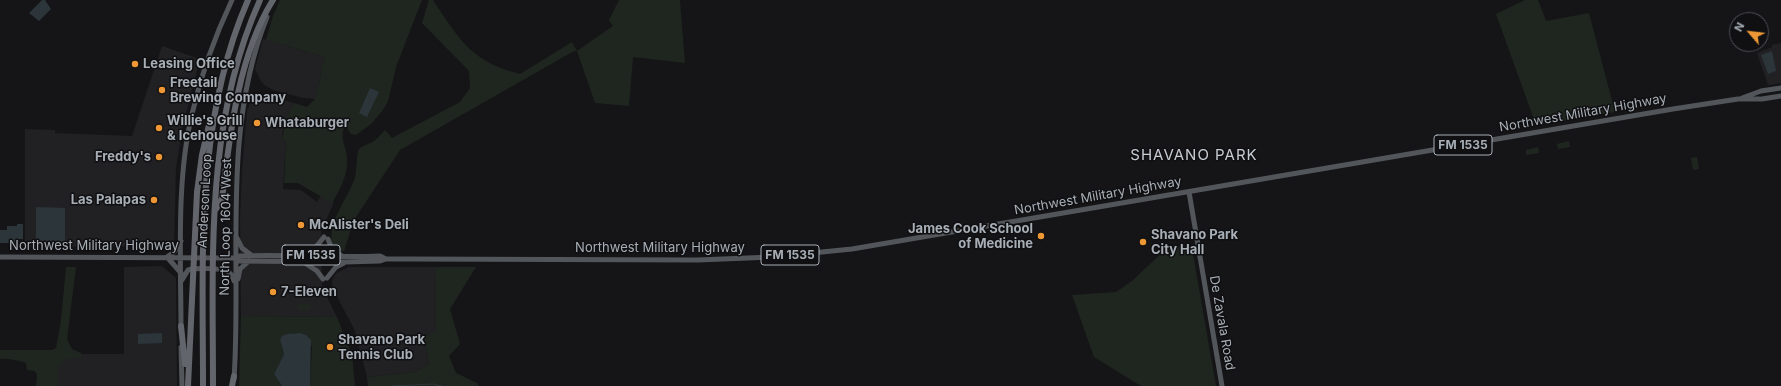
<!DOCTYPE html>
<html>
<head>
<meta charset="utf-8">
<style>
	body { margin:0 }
	#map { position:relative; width:1781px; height:386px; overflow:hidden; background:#151517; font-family:Inter,sans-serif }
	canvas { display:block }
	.north { position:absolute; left:1729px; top:12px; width:40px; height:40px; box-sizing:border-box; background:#101012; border:1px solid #4c4f54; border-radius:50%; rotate:298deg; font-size:11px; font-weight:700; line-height:16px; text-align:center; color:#a7aeb6 }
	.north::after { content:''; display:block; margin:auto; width:14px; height:18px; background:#ee9835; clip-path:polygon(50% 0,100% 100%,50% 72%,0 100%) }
</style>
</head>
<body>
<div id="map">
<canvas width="1781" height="386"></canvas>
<div class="north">N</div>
</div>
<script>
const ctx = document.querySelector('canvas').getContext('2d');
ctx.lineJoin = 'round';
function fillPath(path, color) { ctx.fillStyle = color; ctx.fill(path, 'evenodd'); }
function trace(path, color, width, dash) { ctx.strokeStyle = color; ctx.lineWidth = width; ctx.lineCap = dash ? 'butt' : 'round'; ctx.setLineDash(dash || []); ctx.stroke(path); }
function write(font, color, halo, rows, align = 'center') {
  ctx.font = font + ' Inter,sans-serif'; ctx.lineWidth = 3; ctx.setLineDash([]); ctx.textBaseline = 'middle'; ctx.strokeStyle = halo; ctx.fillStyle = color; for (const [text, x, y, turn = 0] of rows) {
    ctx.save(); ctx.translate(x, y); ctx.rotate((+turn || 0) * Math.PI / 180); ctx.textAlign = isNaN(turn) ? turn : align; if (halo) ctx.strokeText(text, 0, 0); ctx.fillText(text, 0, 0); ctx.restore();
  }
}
const built = new Path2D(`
	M 263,39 L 325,57 L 315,99 L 303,98 L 273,90 L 264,85 L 261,81 L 255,69 Z
	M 1781,43 L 1781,83 L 1768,85 L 1757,53 L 1772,47 L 1772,45 Z
	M 162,46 L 200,59 L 183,125 L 176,168 L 174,246 L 25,247 L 25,129 L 55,130 L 55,133 L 132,136 Z
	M 257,97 L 280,99 L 294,103 L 283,129 L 282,140 L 286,141 L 283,189 L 301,190 L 317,202 L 321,195 L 334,202 L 321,232 L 322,287 L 337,317 L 241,316 L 240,219 L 242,171 L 247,111 L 251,101 Z
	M 162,266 L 176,278 L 177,386 L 55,386 L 55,374 L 65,354 L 124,354 L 124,267 Z
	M 349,267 L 435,267 L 436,334 L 424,335 L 429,364 L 415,372 L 367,377 L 355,331 L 333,289 L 332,281 L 336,273 Z`);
const green = new Path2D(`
	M 280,0 L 422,0 L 396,67 L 388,101 L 383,110 L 371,124 L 356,135 L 351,134 L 345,125 C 339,140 346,143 347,159 C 348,175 340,189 332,203 L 298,183 L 284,183 L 286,141 L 282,140 L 286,120 L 294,103 L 307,107 L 315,99 L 325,57 L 266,40 L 273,16 Z
	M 429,0 L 433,0 C 459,39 471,62 520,74 L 572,42 L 577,51 L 613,26 L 609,20 L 619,0 L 680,0 L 685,63 L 633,57 L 629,106 L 595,103 L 577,51 L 574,51 L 400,150 L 354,220 L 344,251 L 337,251 C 319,233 349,197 355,178 C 357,170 356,152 360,148 C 364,145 370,144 374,141 C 378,138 381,134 385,130 L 392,138 L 460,102 L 470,88 L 469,71 L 422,23 Z
	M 1525,0 L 1538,0 L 1546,21 L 1589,13 L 1615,112 L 1536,125 L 1496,14 Z
	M 1569,141 L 1570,147 L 1558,149 L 1557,144 Z
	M 1538,147 L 1539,153 L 1526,155 L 1526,150 Z
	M 1697,157 L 1699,169 L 1693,170 L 1691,158 Z
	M 1170,245 L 1192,248 L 1216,386 L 1141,386 L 1094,357 L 1072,295 L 1116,292 L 1132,281 Z
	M 66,267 L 76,267 L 67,339 L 72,349 L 81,353 L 82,357 C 58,358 58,364 58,386 L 36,386 L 37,374 L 34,371 L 27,370 L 26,363 C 21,361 5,358 0,359 L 0,350 L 52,350 L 56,348 L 61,320 Z
	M 435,267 L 476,267 L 450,309 L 460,344 L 449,356 L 456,373 L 477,383 L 479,386 L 368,386 L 367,377 L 415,372 L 429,364 L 424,335 L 436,333 Z
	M 298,304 L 310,304 L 310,310 L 298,310 Z
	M 241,316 L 337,317 L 352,355 L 355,386 L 310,386 L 312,347 L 306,335 C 295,332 289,333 280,340 L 284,354 L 274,374 L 282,386 L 239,386 Z`);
const water = new Path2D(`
	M 42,0 L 45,0 L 51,9 L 39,21 L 29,13 Z
	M 1772,51 L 1776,71 L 1768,74 L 1761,55 Z
	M 370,88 L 379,92 L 367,117 L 359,113 Z
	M 37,207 L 65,208 L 65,242 L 36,242 L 36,208 Z
	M 17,224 L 23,224 L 23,239 L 19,239 L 19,243 L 0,243 L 0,230 L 7,230 L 7,226 L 17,226 Z
	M 162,333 L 162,343 L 138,344 L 138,334 Z
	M 300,333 L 306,335 L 311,340 L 310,386 L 282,386 L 274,374 L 284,354 L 280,340 L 282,336 L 288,334 Z`);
const stream = new Path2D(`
	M 392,386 L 433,384 L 442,386`);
const major = new Path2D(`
	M 1742,98 L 1761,91 L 1781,88
	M 1189,192 L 1222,386
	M 237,238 L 242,248 L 251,255
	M 328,239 L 332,249 L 342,256
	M 181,241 L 174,252 L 167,257 L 181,273
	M 304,255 L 316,247 L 324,237
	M 0,257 L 235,258 L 239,256 C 286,254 333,258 380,256 L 386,259
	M 237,258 L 239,261 L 345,262 L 380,261 L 386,259 L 408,259 L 698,260 L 772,257 L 852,249 L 1673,109 L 1738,99 L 1762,99 L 1781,96
	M 305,263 L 317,271 L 323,279
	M 327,278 L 336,267 L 344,263
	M 238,279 L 240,269 L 249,261
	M 182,280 L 188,270 C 195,268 221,268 227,271 C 231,273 233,277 234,281
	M 181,329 C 181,261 176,180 192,114 C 201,75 215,36 232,0
	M 181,347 L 182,386
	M 234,379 C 242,259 221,132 267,17`);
const highway = new Path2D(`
	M 216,209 L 222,199 C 230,134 238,56 273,0
	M 181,326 L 185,364
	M 188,386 L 197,192 L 202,155 L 209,125
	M 203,386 C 203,257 195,121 248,0
	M 213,386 C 213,256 205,122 260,0
	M 232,386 L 234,376`);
const markers = [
	[135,64,4,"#ee9835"],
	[162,90,4,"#ee9835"],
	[257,123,4,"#ee9835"],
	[159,128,4,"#ee9835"],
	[159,157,4,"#ee9835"],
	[154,200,4,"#ee9835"],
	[301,225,4,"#ee9835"],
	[1041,236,4,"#ee9835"],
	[1143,242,4,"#ee9835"],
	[273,292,4,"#ee9835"],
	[330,347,4,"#ee9835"]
];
const shields = [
	[1463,145,58],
	[311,255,58],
	[790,255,58]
];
const shieldNames = [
	["FM 1535",1463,145],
	["FM 1535",311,255],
	["FM 1535",790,255]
];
const poiNames = [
	["Leasing Office",143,64],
	["Freetail",170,83],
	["Brewing Company",170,98],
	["Willie's Grill",167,121],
	["& Icehouse",167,136],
	["Whataburger",265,123],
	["Freddy's",151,157,"right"],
	["Las Palapas",146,200,"right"],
	["McAlister's Deli",309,225],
	["James Cook School",1033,229,"right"],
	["of Medicine",1033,244,"right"],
	["Shavano Park",1151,235],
	["City Hall",1151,250],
	["7-Eleven",281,292],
	["Shavano Park",338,340],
	["Tennis Club",338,355]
];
const streetNames = [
	["Northwest Military Highway",1583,113,-10],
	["Northwest Military Highway",1098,196,-10],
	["Anderson Loop",205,201,-87],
	["North Loop 1604 West",226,227,-89],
	["Northwest Military Highway",94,246],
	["Northwest Military Highway",660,248],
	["De Zavala Road",1222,323,80]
];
const quarterNames = [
	["SHAVANO PARK",1194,155]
];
fillPath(built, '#212124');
fillPath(green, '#1f261f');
fillPath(water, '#2b353a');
trace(stream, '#2b353a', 1);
trace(major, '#52555a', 5);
trace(highway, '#62666c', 6);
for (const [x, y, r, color] of markers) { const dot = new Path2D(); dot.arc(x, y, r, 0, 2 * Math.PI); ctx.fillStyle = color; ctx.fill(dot); trace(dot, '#101012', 1.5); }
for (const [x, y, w] of shields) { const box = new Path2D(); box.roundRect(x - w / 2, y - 10, w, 20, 3); ctx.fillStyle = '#101012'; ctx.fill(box); trace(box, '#a7aeb6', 1); }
write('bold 12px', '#a7aeb6', null, shieldNames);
write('bold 13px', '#a7aeb6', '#101012', poiNames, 'left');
write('13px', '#a7aeb6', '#101012', streetNames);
ctx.letterSpacing = '1px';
write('15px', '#c8ccd3', '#101012', quarterNames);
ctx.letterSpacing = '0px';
</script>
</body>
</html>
